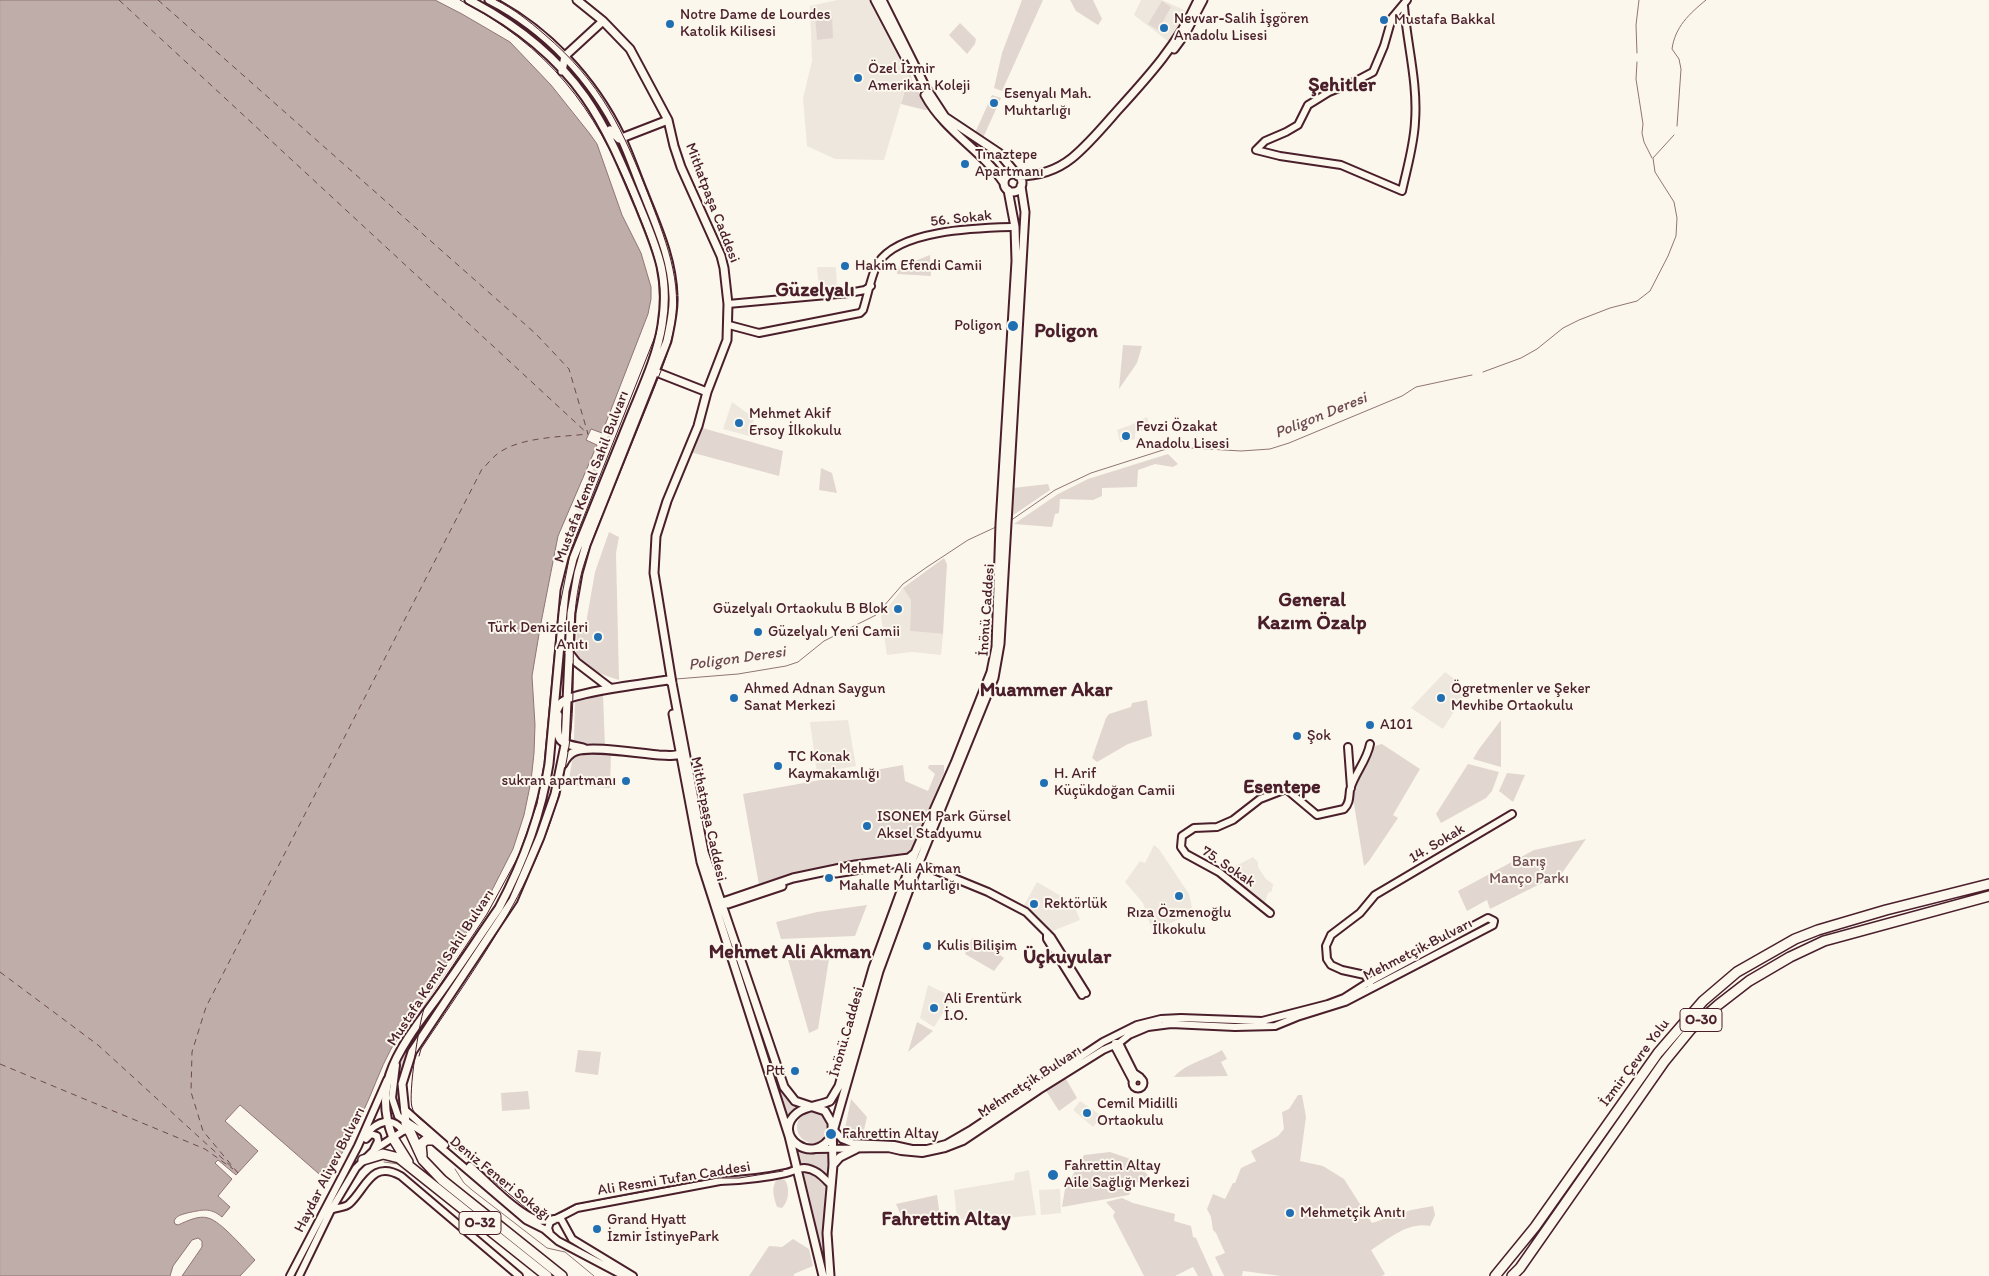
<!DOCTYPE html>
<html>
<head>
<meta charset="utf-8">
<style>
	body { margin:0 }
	canvas { display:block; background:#fbf7ec }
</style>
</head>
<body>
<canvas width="1989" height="1276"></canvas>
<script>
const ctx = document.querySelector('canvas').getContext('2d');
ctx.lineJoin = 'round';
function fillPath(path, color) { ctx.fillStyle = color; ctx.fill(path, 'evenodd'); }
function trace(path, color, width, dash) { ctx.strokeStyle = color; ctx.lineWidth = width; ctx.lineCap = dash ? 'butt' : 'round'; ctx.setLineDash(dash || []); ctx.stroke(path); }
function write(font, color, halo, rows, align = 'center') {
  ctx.font = font + ' Itim,sans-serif'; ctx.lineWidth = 4; ctx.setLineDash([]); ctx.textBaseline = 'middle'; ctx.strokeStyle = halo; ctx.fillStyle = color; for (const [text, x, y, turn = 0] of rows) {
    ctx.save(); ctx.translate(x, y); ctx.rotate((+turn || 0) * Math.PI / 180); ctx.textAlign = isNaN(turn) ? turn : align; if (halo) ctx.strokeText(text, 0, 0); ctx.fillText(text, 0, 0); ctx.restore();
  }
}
const built = new Path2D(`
	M 837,0 L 871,0 L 910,73 L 884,160 L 835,159 L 807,146 L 803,98 L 812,61 L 810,6 Z
	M 1141,0 L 1162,0 L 1186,11 L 1169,42 L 1134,15 Z
	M 817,267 L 836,267 L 837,289 L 819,289 Z
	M 732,402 L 754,418 L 749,436 L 723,429 Z
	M 1147,417 L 1150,429 L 1135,433 L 1135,439 L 1120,442 L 1117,430 L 1131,425 Z
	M 903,588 L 911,600 L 910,631 L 943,634 L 941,655 L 912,652 L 887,655 L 881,616 Z
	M 1445,672 L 1468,689 L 1443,729 L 1411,708 Z
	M 848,720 L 856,766 L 817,773 L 810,722 Z
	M 1154,845 L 1159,849 L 1189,894 L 1193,912 L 1161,928 L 1152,930 L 1143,903 L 1125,882 L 1140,861 L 1145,863 Z
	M 1253,857 L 1258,862 L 1258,867 L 1266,879 L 1273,884 L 1272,891 L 1268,893 L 1265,903 L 1226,877 L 1226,871 Z
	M 1037,882 L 1073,903 L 1080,920 L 1050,932 L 1024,905 Z
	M 928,985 L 953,997 L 934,1027 L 920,1018 Z
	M 1080,1101 L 1102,1116 L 1093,1127 L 1073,1110 Z
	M 1029,1170 L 1036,1215 L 986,1220 L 957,1219 L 954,1190 L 1014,1180 L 1015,1173 Z
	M 1060,1189 L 1061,1213 L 1041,1215 L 1039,1190 Z`);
const green = new Path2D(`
	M 1022,0 L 1043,0 L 1002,91 L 994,88 L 1002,53 Z
	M 1070,0 L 1093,0 L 1102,19 L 1098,25 L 1076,11 Z
	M 1162,1 L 1171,7 L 1158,30 L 1148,24 Z
	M 832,13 L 833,38 L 817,40 L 815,14 Z
	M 960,23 L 976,39 L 975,44 L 967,54 L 949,35 Z
	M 910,73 L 914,86 L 931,109 L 925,110 L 901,104 Z
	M 992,95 L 1001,98 L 983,138 L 975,133 Z
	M 930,255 L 931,276 L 897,274 L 897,268 Z
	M 1123,345 L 1142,346 L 1137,363 L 1119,389 Z
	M 699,427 L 783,451 L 779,476 L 690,452 Z
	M 610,431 L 613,431 L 582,513 L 575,509 Z
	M 1168,454 L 1178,464 L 1173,467 L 1155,464 L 1138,470 L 1137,487 L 1102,488 L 1102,496 L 1093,500 L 1060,499 L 1059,513 L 1055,514 L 1052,527 L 1014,524 L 1058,494 L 1088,479 Z
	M 821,468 L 832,473 L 837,493 L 819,490 Z
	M 1048,484 L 1050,490 L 1012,516 L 1013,488 Z
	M 609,532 L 619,537 L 616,553 L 619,680 C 602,675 588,670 576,655 L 577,629 L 586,623 L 595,572 Z
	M 944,558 L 947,564 L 943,634 L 910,631 L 911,600 L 903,588 Z
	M 603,694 L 605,748 L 576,744 L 574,740 L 575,699 Z
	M 1147,700 L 1152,736 L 1128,744 L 1097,762 L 1092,758 L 1106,718 L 1109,714 L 1131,707 L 1132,703 Z
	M 1501,720 L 1501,767 L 1473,759 L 1479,749 Z
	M 1382,744 L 1420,769 L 1393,815 L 1398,818 L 1369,861 L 1364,866 L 1353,798 L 1360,775 L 1368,759 L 1375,746 Z
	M 582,752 L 611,753 L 610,788 L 568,785 L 573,756 Z
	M 1468,764 L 1499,772 L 1492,791 L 1486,798 L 1441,823 L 1436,814 Z
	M 903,765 L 905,781 L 928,791 L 935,774 L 928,768 L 929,765 L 944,765 L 944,773 L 913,845 L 911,857 L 849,865 L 759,885 L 743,794 Z
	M 1507,773 L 1525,775 L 1513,802 L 1499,791 Z
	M 1586,839 L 1562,873 L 1490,909 L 1487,900 L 1467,911 L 1458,891 L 1534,850 Z
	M 867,905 L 855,936 L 781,939 L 776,922 L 817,912 Z
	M 721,909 L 781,1089 L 788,1100 L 801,1108 L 788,1121 L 718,911 Z
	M 477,926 L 405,1036 L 383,1079 L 374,1104 L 350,1157 L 346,1157 L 369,1113 L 389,1062 L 404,1034 Z
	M 972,938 L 983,943 L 1004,958 L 994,971 L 965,954 Z
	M 829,959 L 818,1029 L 809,1033 L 788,960 Z
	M 917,1022 L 933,1031 L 908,1052 Z
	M 417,1033 C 417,1041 411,1048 407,1055 C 399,1073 397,1095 402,1115 C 380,1093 403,1052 417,1033 Z
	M 578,1050 L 601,1052 L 598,1075 L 575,1072 Z
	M 1222,1050 L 1227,1059 L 1221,1062 L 1228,1076 L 1174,1077 C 1186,1063 1206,1060 1222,1050 Z
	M 1065,1077 L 1077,1098 L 1059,1111 L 1045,1089 Z
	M 528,1091 L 530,1109 L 502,1111 L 501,1093 Z
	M 1298,1095 L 1302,1095 L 1306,1117 L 1300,1161 L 1323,1166 L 1344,1179 L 1372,1223 L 1411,1210 L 1433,1206 L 1435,1215 L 1430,1226 C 1409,1221 1388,1239 1371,1250 L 1385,1274 L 1382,1276 L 1281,1276 L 1243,1271 L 1242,1276 L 1224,1276 L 1215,1257 L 1225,1253 L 1216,1233 L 1213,1230 L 1211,1217 L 1207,1209 L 1213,1194 L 1225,1199 L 1233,1183 L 1235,1183 L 1241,1168 L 1256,1161 L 1251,1151 L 1278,1136 L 1284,1129 L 1282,1112 L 1289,1109 Z
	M 851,1099 L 867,1117 L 861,1143 L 843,1138 Z
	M797 1127a16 16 0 1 1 32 0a16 16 0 1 1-32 0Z
	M 797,1149 L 829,1152 L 827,1177 L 815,1167 L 801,1165 Z
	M 1110,1152 L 1142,1163 L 1142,1169 L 1151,1178 L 1147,1185 L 1137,1182 L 1133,1185 L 1129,1195 L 1062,1207 L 1065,1189 L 1084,1155 Z
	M 807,1173 L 819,1178 L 827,1189 L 823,1220 L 827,1276 L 803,1175 Z
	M 778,1178 L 785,1180 C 790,1188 789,1201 782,1208 L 777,1207 C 774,1198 770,1187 778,1178 Z
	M 937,1195 L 940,1216 L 903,1220 L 896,1204 Z
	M 1122,1198 L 1133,1203 L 1175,1214 L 1174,1221 L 1191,1226 L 1193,1237 L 1196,1238 L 1213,1276 L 1198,1276 L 1193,1267 L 1175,1276 L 1144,1276 L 1113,1216 L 1115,1212 L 1106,1202 Z
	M 793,1239 L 809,1249 L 813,1266 L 794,1274 L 794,1276 L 749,1276 L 769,1246 L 782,1247 Z`);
const water = new Path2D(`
	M 0,0 L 435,0 L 462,14 L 510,42 L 551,85 L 590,134 L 597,144 L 622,215 L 641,253 L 651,287 L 651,299 L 648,314 L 602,433 L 591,429 L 586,440 L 597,445 L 558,536 L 540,628 L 532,676 L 535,725 L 534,753 L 531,781 L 524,815 L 513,849 L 485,904 L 391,1049 C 380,1069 373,1091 363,1112 C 353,1136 339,1158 326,1180 L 240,1105 L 225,1121 L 258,1151 L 236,1175 L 218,1160 L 215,1163 L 232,1179 L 218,1196 L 230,1207 L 222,1217 C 210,1207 202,1210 187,1213 C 181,1215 177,1215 174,1221 L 175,1224 L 178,1225 C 187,1221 199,1215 208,1218 C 221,1221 245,1250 255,1260 L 240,1276 L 182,1276 L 202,1247 L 202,1241 L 198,1238 L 192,1240 L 173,1266 L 170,1276 L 0,1276 Z`);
const stream = new Path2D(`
	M 1637,53 L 1636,25 L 1639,0
	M 1637,62 L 1636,79 L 1643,124 L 1642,133 L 1644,142 L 1652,158
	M 1677,126 L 1681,69 L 1679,59 L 1672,49 C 1675,27 1689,14 1706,0
	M 1483,372 L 1521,358 L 1537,349 L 1563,328 L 1579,320 L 1610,308 L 1637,301 L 1650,291 L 1668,256 L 1676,236 L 1677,218 L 1674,202 L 1655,172 L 1653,158 L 1674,135
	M 1010,521 L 1055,490 L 1091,473 L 1163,450 L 1175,447 L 1241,451 L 1270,449 L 1289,443 L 1402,396 L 1416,387 L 1472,375
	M 676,679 L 738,674 L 786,666 L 798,662 L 824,641 L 876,615 L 903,584 L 927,567 L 968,540 L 996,527
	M 384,1162 L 398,1164
	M 455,1169 L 464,1183 L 472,1190 L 547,1248 L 565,1252 L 594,1276`);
const ferry = new Path2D(`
	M 119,0 L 588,434
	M 158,0 L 536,334 L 569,369 L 588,434
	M 0,972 L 98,1045 L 234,1169
	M 0,1064 L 205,1149 L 233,1169
	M 238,1173 L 203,1131 L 191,1092 L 192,1052 L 206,1007 L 482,469 C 487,465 491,459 496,455 C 517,437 561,437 588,434`);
const secondary = new Path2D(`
	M 1256,150 L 1280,156 L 1341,165 L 1402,191 C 1407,168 1414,145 1415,122 C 1418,83 1407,44 1404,6
	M 1256,150 L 1265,141 L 1286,132 L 1298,125 L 1308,105 L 1313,102 L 1329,92 L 1354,82 L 1373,72 L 1384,46 L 1392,18 L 1407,0
	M 728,304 L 849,293 L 865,290 L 871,286
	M 729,325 L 759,333 L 860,313 L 863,310 C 867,298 872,272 878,263 C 900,229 979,228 1015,227
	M 1348,747 L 1351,788
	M 919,862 L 927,867 L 988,892 L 1026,912 L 1051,937 L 1086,993
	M 1270,913 L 1219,872 L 1186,854 L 1181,847 L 1182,836 L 1194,828 L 1217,827 L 1233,820 L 1260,799 L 1286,789 L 1317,815 L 1344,809 C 1350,803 1349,797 1350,790 C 1354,774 1367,761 1370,744
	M 1047,933 L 1047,939 L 1082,995
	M 1370,984 L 1365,975 L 1342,970 L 1331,965 L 1327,959 L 1326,946 L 1331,935 L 1360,913 L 1375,895 L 1512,814
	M 1115,1043 L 1119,1043 L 1134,1073 L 1140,1077
	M 1114,1045 L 1133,1081
	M 396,1065 L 392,1098 L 398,1116 L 424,1133 L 526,1220 L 544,1229 L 558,1241 L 624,1276
	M1132.5 1083a5.5 5.5 0 1 1 11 0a5.5 5.5 0 1 1-11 0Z
	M 404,1109 L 445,1145
	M 366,1134 C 377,1122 392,1115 403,1131
	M 366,1139 L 371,1134 L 377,1136 L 378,1141 L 374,1149
	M 815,1149 L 888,1148 L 901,1151 L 922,1153 L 945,1148 L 963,1141 L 1039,1090 L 1103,1050 L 1119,1043 L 1129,1035 L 1148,1027 L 1171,1024 L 1235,1027 L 1275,1026 L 1297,1017 L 1345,1002 L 1493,925 L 1494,921 L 1488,918 L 1369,982 L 1344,998 L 1328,1004 L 1262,1021 L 1181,1018 L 1161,1019 L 1137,1025 L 1103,1042 L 972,1129 L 946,1144 L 927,1149 L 912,1149 L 894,1145 L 852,1143 L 842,1139 L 833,1129
	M 470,1166 C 486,1181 518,1214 538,1220 C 546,1223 553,1217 561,1219 L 572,1239 L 633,1276
	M 331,1210 C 336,1207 345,1208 349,1204 C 366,1189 371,1159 401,1176 L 519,1276
	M 550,1234 L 548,1228 L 550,1222 L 577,1208 L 720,1181 C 742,1180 764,1178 786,1173 C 792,1172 797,1168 804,1168 C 816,1169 822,1176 830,1184
	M 290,1276 L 358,1146 L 387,1080
	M 299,1276 L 331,1210 L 356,1168 L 374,1150 L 403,1131 L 411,1129`);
const primary = new Path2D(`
	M 577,0 L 603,21 L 630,49 L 668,120 L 674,146 L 681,167 L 721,256 L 724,268 L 728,304 L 727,340 L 707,392 L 698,426 L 667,501 L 656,536 L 654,573 L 672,683 L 704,852 L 784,1087 L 795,1101 L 825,1111 L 832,1123 L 833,1165 L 827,1233 L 830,1276
	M 875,0 L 905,57
	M 882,0 L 926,88 L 945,117 L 999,153 L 1018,176
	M 1174,49 L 1185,34 L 1203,0
	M 562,71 L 565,56 L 603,21
	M 925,95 C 945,132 982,150 1004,183
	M 610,130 L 619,139 L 668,120
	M1004 183a9 9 0 1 1 18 0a9 9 0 1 1-18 0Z
	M 1018,176 C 1037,176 1057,170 1072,158 C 1088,145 1103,127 1117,111 C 1148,77 1179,43 1198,0
	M 1008,190 L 1015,227 L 1016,261 L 1000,524 L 996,647 L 991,672 L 955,763 L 915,853 L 873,968 L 839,1086 L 830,1101 C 819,1106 806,1106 797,1113 C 770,1135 814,1168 832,1135 L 879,971 L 918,865 L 994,678 L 1000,644 L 1025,212 L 1021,186
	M 656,372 L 707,392
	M 569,653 L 576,662 L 610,688
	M 673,714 L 701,862 L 789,1136 L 823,1276
	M 558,715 C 556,742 558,743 583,748
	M 555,716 C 557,711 558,706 562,702 C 573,692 649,683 668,680 L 672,683
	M 563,764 C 566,758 570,753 576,751 C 592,745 641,754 659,755 C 667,755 676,757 682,753
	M 836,873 L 898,863 L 906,864 L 908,871
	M 717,904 L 793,878 L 855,865 L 909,858 L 915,853
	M 728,904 L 782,886
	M 406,1123 L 402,1084 L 412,1052 L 513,900 L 540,837 L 555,794 L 565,745 L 571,613 L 578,573 L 586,545 L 667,341 C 670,326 674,311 673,296 C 672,259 657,227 644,194 C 636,175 630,156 621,137 C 593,79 546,29 489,0
	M 393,1138 C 385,1118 383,1095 390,1074 C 398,1050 416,1026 431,1006 C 455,974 476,941 499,908 C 523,863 541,815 549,764 L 565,591 L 573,559 C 592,512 611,465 630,418 C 642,388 657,357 662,325 C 670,276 657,249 639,205 C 623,167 608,130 585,97 C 556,56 513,23 469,0
	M 833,1165 L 840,1157 L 856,1149`);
const highway = new Path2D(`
	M 406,1123 L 423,1160 L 442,1180 L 562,1276
	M 393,1138 L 408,1162
	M 422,1155 L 421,1144 L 426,1140 L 432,1140
	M 363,1160 L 383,1154 L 399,1158 L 547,1276
	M 1495,1276 L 1535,1227 L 1658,1053 L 1703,1001 L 1737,972 L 1795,939 L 1818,930 L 1886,910 L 1989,884
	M 1512,1276 L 1520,1268 L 1664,1062 L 1691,1029 L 1718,1005 L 1749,981 L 1790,957 L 1824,941 L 1989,896`);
const tram = new Path2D(`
	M 460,0 C 549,47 594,106 632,198 C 645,231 661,264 660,300 C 660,311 658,323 656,334 L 571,549 L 558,615 L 544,764 L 537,804 L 518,857 L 487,914 L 424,1009 C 419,1023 408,1094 412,1107 C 413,1111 415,1114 418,1117 L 533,1214 C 550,1221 562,1212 577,1204 L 718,1178 L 739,1178 L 783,1171
	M 419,1056 L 421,1049 C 485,953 552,864 569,746 C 578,689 567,628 582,571 C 589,547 599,523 609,500 C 623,465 637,431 651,396 C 658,378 666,360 671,341 C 686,291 668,246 650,199 C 623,130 602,83 544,34 C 529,21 514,9 496,0`);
const markers = [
	[1384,20,5,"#1f6fb2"],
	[670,24,5,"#1f6fb2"],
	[1164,28,5,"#1f6fb2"],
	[858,78,5,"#1f6fb2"],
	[994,103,5,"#1f6fb2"],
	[965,164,5,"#1f6fb2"],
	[845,266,5,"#1f6fb2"],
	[1013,326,6,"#1f6fb2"],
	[739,423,5,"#1f6fb2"],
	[1126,436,5,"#1f6fb2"],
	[898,609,5,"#1f6fb2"],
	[758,632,5,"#1f6fb2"],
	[598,637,5,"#1f6fb2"],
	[734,698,5,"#1f6fb2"],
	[1441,698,5,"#1f6fb2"],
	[1370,725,5,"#1f6fb2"],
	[1297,736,5,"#1f6fb2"],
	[778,766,5,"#1f6fb2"],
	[626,781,5,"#1f6fb2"],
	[1044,783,5,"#1f6fb2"],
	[867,826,5,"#1f6fb2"],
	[829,878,5,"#1f6fb2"],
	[1179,896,5,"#1f6fb2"],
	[1034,904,5,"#1f6fb2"],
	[927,946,5,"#1f6fb2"],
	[934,1008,5,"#1f6fb2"],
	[795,1071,5,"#1f6fb2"],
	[1087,1113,5,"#1f6fb2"],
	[831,1134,6,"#1f6fb2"],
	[1053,1175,6,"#1f6fb2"],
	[1290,1213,5,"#1f6fb2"],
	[597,1229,5,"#1f6fb2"]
];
const shields = [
	[1701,1020,42],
	[480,1223,42]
];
const shieldNames = [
	["O-30",1701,1020],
	["O-32",480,1223]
];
const poiNames = [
	["Notre Dame de Lourdes",680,15],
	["Katolik Kilisesi",680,32],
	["Nevvar-Salih İşgören",1174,19],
	["Anadolu Lisesi",1174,36],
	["Mustafa Bakkal",1394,20],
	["Özel İzmir",868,69],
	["Amerikan Koleji",868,86],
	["Esenyalı Mah.",1004,94],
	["Muhtarlığı",1004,111],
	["Tınaztepe",975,155],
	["Apartmanı",975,172],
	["Hakim Efendi Camii",855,266],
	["Poligon",1002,326,"right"],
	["Mehmet Akif",749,414],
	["Ersoy İlkokulu",749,431],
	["Fevzi Özakat",1136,427],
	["Anadolu Lisesi",1136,444],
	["Güzelyalı Ortaokulu B Blok",888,609,"right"],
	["Türk Denizcileri",588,628,"right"],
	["Anıtı",588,645,"right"],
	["Güzelyalı Yeni Camii",768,632],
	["Ahmed Adnan Saygun",744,689],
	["Sanat Merkezi",744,706],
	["Ögretmenler ve Şeker",1451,689],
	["Mevhibe Ortaokulu",1451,706],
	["A101",1380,725],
	["Şok",1307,736],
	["TC Konak",788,757],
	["Kaymakamlığı",788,774],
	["H. Arif",1054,774],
	["Küçükdoğan Camii",1054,791],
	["sukran apartmanı",616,781,"right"],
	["ISONEM Park Gürsel",877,817],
	["Aksel Stadyumu",877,834],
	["Mehmet Ali Akman",839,869],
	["Mahalle Muhtarlığı",839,886],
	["Rektörlük",1044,904],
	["Rıza Özmenoğlu",1179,913,"center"],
	["İlkokulu",1179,930,"center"],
	["Kulis Bilişim",937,946],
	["Ali Erentürk",944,999],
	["İ.O.",944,1016],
	["Ptt",785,1071,"right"],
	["Cemil Midilli",1097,1104],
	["Ortaokulu",1097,1121],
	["Fahrettin Altay",842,1134],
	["Fahrettin Altay",1064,1166],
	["Aile Sağlığı Merkezi",1064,1183],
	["Mehmetçik Anıtı",1300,1213],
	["Grand Hyatt",607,1220],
	["İzmir İstinyePark",607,1237]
];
const streetNames = [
	["Mithatpaşa Caddesi",712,203,69],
	["56. Sokak",961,219,-6],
	["Mustafa Kemal Sahil Bulvarı",592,477,-69],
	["İnönü Caddesi",987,610,-86],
	["Mithatpaşa Caddesi",708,819,78],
	["14. Sokak",1437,844,-31],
	["75. Sokak",1228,867,34],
	["Mehmetçik Bulvarı",1418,950,-27],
	["Mustafa Kemal Sahil Bulvarı",441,968,-57],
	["İnönü Caddesi",847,1032,-74],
	["İzmir Çevre Yolu",1635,1063,-53],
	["Mehmetçik Bulvarı",1030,1082,-33],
	["Haydar Aliyev Bulvarı",330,1170,-63],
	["Deniz Feneri Sokağı",500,1179,39],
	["Ali Resmi Tufan Caddesi",674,1179,-9]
];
const parkNames = [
	["Barış",1529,862],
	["Manço Parkı",1529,879]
];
const waterNames = [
	["Poligon Deresi",1321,416,-22],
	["Poligon Deresi",737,659,-8]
];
const districtNames = [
	["Şehitler",1342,86],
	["Güzelyalı",815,291],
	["Poligon",1066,332],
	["General",1312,601],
	["Kazım Özalp",1312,624],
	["Muammer Akar",1046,691],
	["Esentepe",1282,788],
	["Mehmet Ali Akman",790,953],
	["Üçkuyular",1067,958],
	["Fahrettin Altay",946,1220]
];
fillPath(built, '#eee7de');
fillPath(green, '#e2d7d0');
fillPath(water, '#bfadaa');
trace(water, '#907477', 1);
trace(stream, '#907477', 1);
trace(ferry, '#6d4a51', 1, [6, 5]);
trace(secondary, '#4a1f2b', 10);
trace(primary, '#4a1f2b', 11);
trace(highway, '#4a1f2b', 12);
trace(secondary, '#fbf7ec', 6);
trace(primary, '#fbf7ec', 7);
trace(highway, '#fbf7ec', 9);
trace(tram, '#4a1f2b', 1);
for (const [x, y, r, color] of markers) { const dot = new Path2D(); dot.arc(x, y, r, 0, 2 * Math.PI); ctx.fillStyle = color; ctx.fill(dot); trace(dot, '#fbf7ec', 2); }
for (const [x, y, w] of shields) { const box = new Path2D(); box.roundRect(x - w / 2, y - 11.5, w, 23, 4); ctx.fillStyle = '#fbf7ec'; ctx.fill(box); trace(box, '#4a1f2b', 1); }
write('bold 14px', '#4a1f2b', null, shieldNames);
write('15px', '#4a1f2b', '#fbf7ec', poiNames, 'left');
write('15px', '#4a1f2b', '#fbf7ec', streetNames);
write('15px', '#704d54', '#fbf7ec', parkNames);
write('italic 16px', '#6d4a51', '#fbf7ec', waterNames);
write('bold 20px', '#4a1f2b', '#fbf7ec', districtNames);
</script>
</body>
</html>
